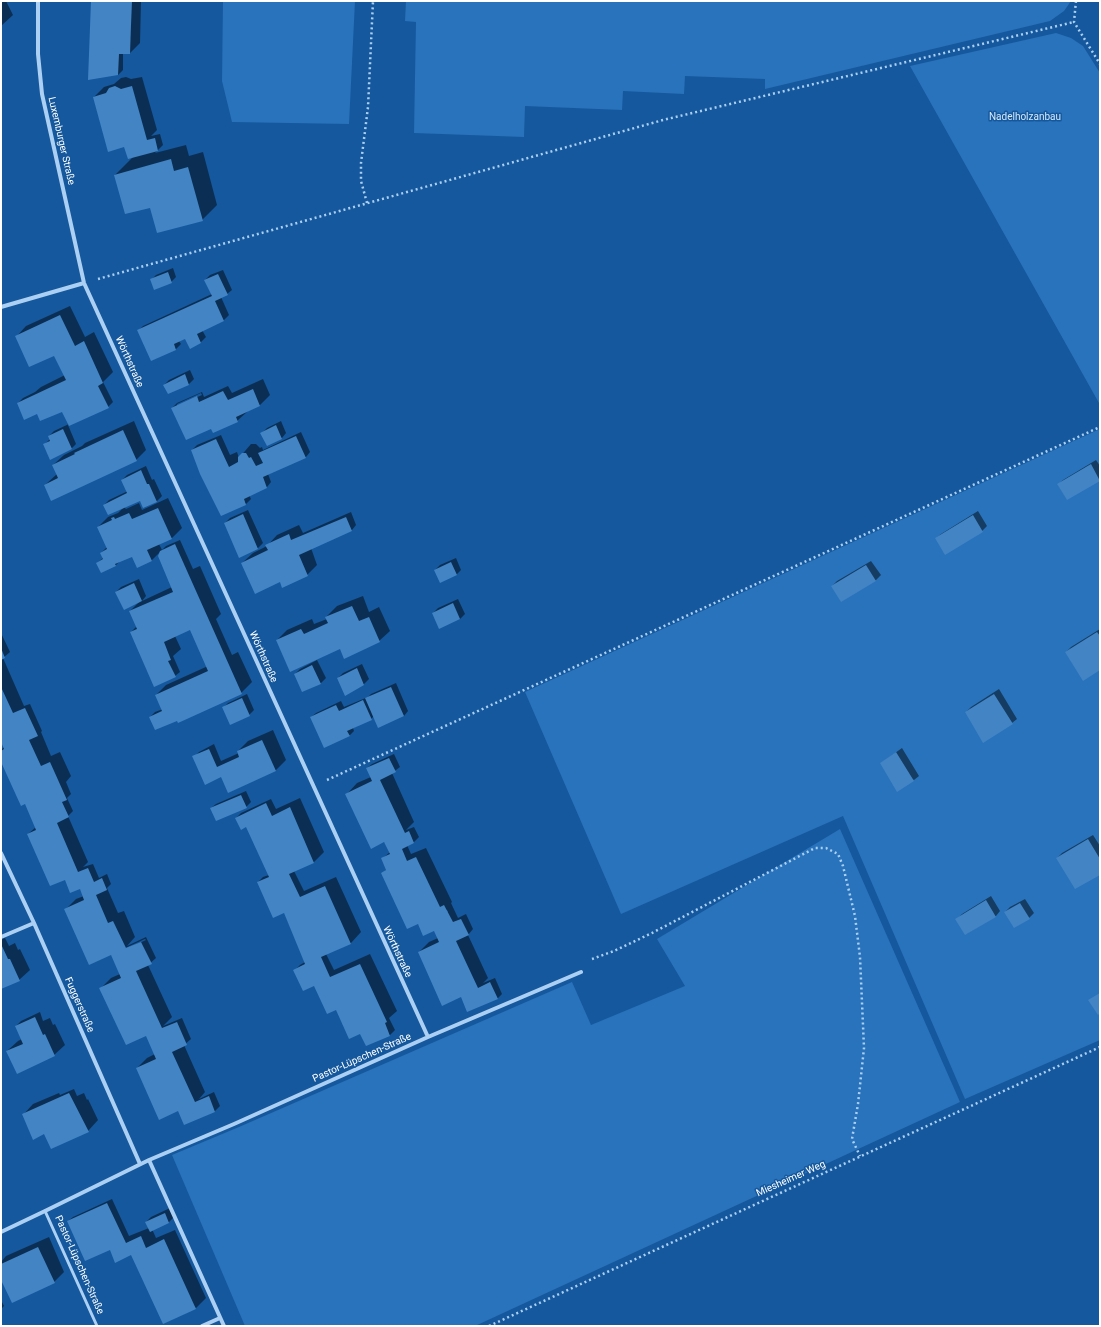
<!DOCTYPE html>
<html>
<head>
<meta charset="utf-8">
<style>
	body { margin:0 }
	#map { position:relative; width:1101px; height:1327px; overflow:hidden; background:#15589d; font-family:Roboto,sans-serif }
	canvas { display:block }
	.frame { position:absolute; inset:0; border:2px solid #fff; pointer-events:none }
</style>
</head>
<body>
<div id="map">
<canvas width="1101" height="1327"></canvas>
<div class="frame"></div>
</div>
<script>
const ctx = document.querySelector('canvas').getContext('2d');
ctx.lineJoin = 'round';
function fillPath(path, color) { ctx.fillStyle = color; ctx.fill(path, 'evenodd'); }
function trace(path, color, width, dash) { ctx.strokeStyle = color; ctx.lineWidth = width; ctx.lineCap = dash ? 'butt' : 'round'; ctx.setLineDash(dash || []); ctx.stroke(path); }
function write(font, color, halo, rows, align = 'center') {
  ctx.font = font + ' Roboto,sans-serif'; ctx.lineWidth = 3; ctx.setLineDash([]); ctx.textBaseline = 'middle'; ctx.strokeStyle = halo; ctx.fillStyle = color; for (const [text, x, y, turn = 0] of rows) {
    ctx.save(); ctx.translate(x, y); ctx.rotate((+turn || 0) * Math.PI / 180); ctx.textAlign = isNaN(turn) ? turn : align; if (halo) ctx.strokeText(text, 0, 0); ctx.fillText(text, 0, 0); ctx.restore();
  }
}
const green = new Path2D(`
	M 223,1 L 355,1 L 349,124 L 232,122 L 222,81 Z
	M 406,1 L 1071,1 L 1064,11 L 1050,21 L 765,89 L 765,79 L 685,76 L 684,94 L 623,91 L 622,110 L 525,106 L 524,137 L 414,133 L 416,22 L 405,21 Z
	M 1056,33 L 1071,38 L 1083,46 L 1100,73 L 1100,403 L 1099,403 L 910,66 Z
	M 1100,429 L 1100,1040 L 965,1099 L 843,816 L 621,914 L 525,692 Z
	M 840,829 L 960,1102 L 475,1326 L 245,1326 L 172,1155 L 239,1127 L 572,982 L 591,1025 L 685,986 L 657,939 Z`);
const shadow = new Path2D(`
	M 1,1 L 6,1 L 13,15 L 1,26 Z
	M 92,1 L 141,1 L 140,43 L 130,53 L 123,53 L 123,70 L 118,75 Z
	M 126,77 L 131,79 L 142,77 L 157,130 L 151,136 L 160,134 L 163,145 L 155,153 L 186,145 L 189,156 L 203,152 L 217,205 L 202,220 L 151,206 L 115,175 L 133,157 L 94,97 L 104,87 L 114,84 L 121,78 Z
	M 173,268 L 176,277 L 171,282 L 151,280 L 156,275 Z
	M 223,270 L 232,290 L 227,294 L 221,297 L 229,315 L 224,320 L 202,330 L 206,337 L 201,342 L 190,347 L 186,338 L 179,341 L 181,344 L 176,349 L 152,360 L 138,331 L 143,326 L 212,294 L 205,280 L 210,275 Z
	M 70,306 L 85,337 L 94,332 L 113,372 L 103,382 L 113,402 L 108,407 L 68,425 L 76,444 L 71,449 L 44,445 L 50,439 L 49,436 L 54,431 L 69,424 L 63,410 L 37,413 L 18,403 L 23,398 L 35,392 L 41,387 L 65,375 L 55,354 L 16,337 L 26,326 Z
	M 190,370 L 194,379 L 189,384 L 168,393 L 164,385 L 169,380 Z
	M 263,379 L 270,395 L 260,405 L 248,411 L 237,421 L 211,427 L 172,408 L 177,403 L 202,392 L 204,397 L 228,386 L 232,393 ZM 201,393 L 202,395 L 177,406 L 177,404 Z
	M 134,421 L 146,450 L 136,460 L 45,485 L 57,474 L 53,465 L 64,455 L 82,446 L 85,443 Z
	M 281,421 L 286,433 L 282,438 L 262,433 L 267,428 Z
	M 301,432 L 310,452 L 306,457 L 268,474 L 271,482 L 267,487 L 249,495 L 251,499 L 246,504 L 192,450 L 197,445 L 221,435 L 230,455 L 237,452 L 239,458 L 251,444 L 256,444 L 260,448 L 262,447 L 263,450 Z
	M 1096,460 L 1100,466 L 1100,480 L 1067,499 L 1058,485 L 1063,480 Z
	M 146,466 L 152,480 L 154,479 L 162,496 L 157,501 L 144,506 L 140,500 L 124,507 L 126,509 L 139,503 L 142,510 L 168,498 L 182,528 L 172,538 L 159,544 L 162,550 L 166,546 L 180,540 L 193,569 L 200,566 L 221,614 L 216,619 L 232,655 L 238,652 L 252,682 L 241,693 L 178,721 L 177,719 L 150,717 L 155,712 L 163,709 L 156,695 L 166,685 L 208,666 L 190,628 L 175,636 L 181,649 L 173,656 L 180,672 L 175,676 L 147,670 L 131,632 L 137,626 L 130,611 L 140,601 L 116,592 L 121,587 L 139,579 L 146,596 L 142,601 L 172,587 L 161,551 L 151,561 L 133,556 L 121,560 L 116,565 L 101,572 L 97,563 L 103,558 L 101,553 L 107,547 L 98,527 L 108,517 L 118,513 L 123,508 L 104,505 L 109,500 L 128,491 L 122,480 L 127,475 Z
	M 248,510 L 263,543 L 258,548 L 239,556 L 225,523 L 230,518 Z
	M 978,511 L 987,526 L 982,531 L 936,538 L 941,534 Z
	M 351,512 L 356,525 L 352,530 L 311,548 L 317,565 L 307,575 L 281,581 L 242,563 L 253,553 L 267,546 L 277,535 L 299,525 L 303,533 Z
	M 456,558 L 461,570 L 456,575 L 435,570 L 440,565 Z
	M 871,561 L 881,575 L 876,580 L 841,601 L 832,586 L 837,581 Z
	M 363,596 L 369,612 L 379,607 L 390,631 L 379,641 L 340,647 L 277,640 L 287,630 L 312,619 L 314,624 L 327,619 L 326,617 L 337,606 Z
	M 458,599 L 465,614 L 460,619 L 433,613 L 438,608 Z
	M 1100,629 L 1100,669 L 1066,652 L 1071,647 Z
	M 1,633 L 10,652 L 3,658 L 24,706 L 30,704 L 42,731 L 41,732 L 51,756 L 60,752 L 71,776 L 66,782 L 71,794 L 67,798 L 73,811 L 68,816 L 88,862 L 83,867 L 93,864 L 99,878 L 107,874 L 111,884 L 107,888 L 118,913 L 124,911 L 135,937 L 127,946 L 146,937 L 156,958 L 148,965 L 172,1017 L 163,1026 L 182,1018 L 191,1039 L 184,1045 L 205,1092 L 199,1099 L 214,1092 L 220,1106 L 215,1111 L 184,1124 L 179,1110 L 137,1068 L 147,1058 L 155,1054 L 146,1034 L 101,988 L 111,978 L 120,974 L 111,954 L 65,910 L 76,899 L 84,896 L 80,888 L 66,880 L 28,834 L 36,827 L 25,803 L 1,759 L 1,750 L 4,747 L 1,739 ZM 145,939 L 146,940 L 113,955 L 112,954 Z
	M 317,660 L 326,678 L 321,683 L 303,691 L 295,674 L 300,669 Z
	M 362,664 L 369,679 L 364,684 L 345,694 L 338,678 L 343,673 Z
	M 396,683 L 408,711 L 404,716 L 374,716 L 371,719 L 353,728 L 354,731 L 349,736 L 311,717 L 316,713 L 341,701 L 344,707 L 368,697 L 371,694 Z
	M 999,689 L 1017,719 L 1012,723 L 966,712 L 971,707 Z
	M 247,694 L 254,710 L 249,715 L 223,708 L 228,703 Z
	M 273,730 L 286,760 L 276,770 L 229,792 L 222,776 L 194,757 L 199,752 L 214,744 L 221,761 L 239,753 L 238,751 L 248,741 Z
	M 902,748 L 919,776 L 914,780 L 881,763 Z
	M 394,754 L 400,767 L 392,773 L 414,822 L 406,830 L 414,827 L 419,837 L 414,842 L 407,845 L 411,854 L 426,848 L 452,902 L 451,903 L 458,918 L 466,914 L 473,929 L 468,935 L 488,978 L 483,983 L 495,978 L 502,994 L 497,999 L 461,996 L 419,952 L 429,942 L 438,938 L 435,929 L 419,925 L 383,873 L 387,869 L 382,859 L 390,852 L 385,843 L 347,794 L 357,783 L 371,777 L 367,768 L 372,764 ZM 447,910 L 448,912 L 423,921 Z
	M 246,791 L 251,802 L 246,807 L 211,808 L 216,804 Z
	M 300,798 L 324,852 L 314,862 L 294,871 L 304,891 L 336,877 L 361,932 L 351,943 L 326,954 L 334,970 L 370,954 L 397,1011 L 389,1018 L 395,1030 L 390,1035 L 366,1045 L 361,1034 L 314,984 L 295,970 L 300,965 L 305,962 L 284,912 L 258,882 L 263,877 L 269,875 L 247,826 L 236,818 L 241,813 L 271,799 L 276,809 Z
	M 1093,835 L 1100,846 L 1100,874 L 1057,858 L 1062,853 Z
	M 991,896 L 1000,911 L 996,916 L 966,934 L 957,919 L 962,914 Z
	M 1025,899 L 1034,913 L 1029,918 L 1005,912 L 1010,907 Z
	M 5,938 L 9,946 L 15,943 L 18,950 L 20,949 L 30,970 L 19,980 L 1,988 L 1,940 Z
	M 40,1012 L 43,1021 L 50,1018 L 53,1025 L 55,1024 L 65,1045 L 54,1055 L 7,1051 L 18,1041 L 22,1039 L 16,1026 L 21,1021 Z
	M 74,1089 L 77,1096 L 84,1093 L 87,1100 L 88,1099 L 98,1120 L 88,1131 L 44,1133 L 23,1115 L 33,1104 L 59,1093 L 60,1095 Z
	M 112,1199 L 129,1236 L 149,1228 L 146,1222 L 151,1217 L 170,1208 L 174,1217 L 169,1222 L 152,1229 L 156,1238 L 175,1230 L 206,1298 L 196,1308 L 132,1254 L 110,1249 L 68,1221 L 73,1217 Z
	M 49,1237 L 64,1272 L 54,1282 L 1,1278 L 1,1262 L 6,1256 Z
	M 1,1300 L 4,1306 L 1,1309 Z`);
const building = new Path2D(`
	M 91,1 L 132,1 L 131,25 L 130,54 L 119,54 L 118,75 L 88,80 Z
	M 115,86 L 121,89 L 132,86 L 147,140 L 155,138 L 158,151 L 128,159 L 124,147 L 108,152 L 93,97 L 106,93 L 109,88 Z
	M 171,159 L 174,171 L 188,167 L 203,221 L 157,233 L 150,208 L 125,214 L 114,175 Z
	M 168,272 L 172,283 L 154,290 L 150,279 Z
	M 218,274 L 228,295 L 215,301 L 224,321 L 197,334 L 201,343 L 190,349 L 185,339 L 174,344 L 176,350 L 151,361 L 137,330 L 212,296 L 204,280 Z
	M 60,315 L 75,346 L 84,341 L 103,383 L 98,386 L 109,408 L 69,426 L 62,412 L 40,421 L 37,414 L 24,420 L 17,403 L 66,380 L 54,356 L 29,367 L 15,336 Z
	M 185,374 L 189,385 L 168,394 L 163,385 Z
	M 253,389 L 260,406 L 236,417 L 238,422 L 213,433 L 211,429 L 186,440 L 171,408 L 197,396 L 199,402 L 223,391 L 228,400 Z
	M 276,425 L 282,439 L 267,446 L 260,433 Z
	M 63,429 L 72,449 L 50,460 L 43,444 L 50,441 L 48,436 Z
	M 123,430 L 137,461 L 51,501 L 44,485 L 58,478 L 52,465 L 75,454 L 74,453 Z
	M 296,436 L 306,458 L 263,477 L 267,488 L 244,499 L 246,505 L 221,516 L 200,474 L 191,450 L 216,439 L 229,467 L 238,462 L 238,457 L 242,453 L 246,453 L 249,458 L 251,457 L 256,466 L 263,463 L 258,453 Z
	M 1091,464 L 1100,481 L 1067,500 L 1057,484 Z
	M 141,470 L 147,484 L 149,484 L 157,502 L 143,508 L 140,501 L 108,515 L 103,505 L 127,493 L 121,480 Z
	M 158,508 L 172,539 L 147,550 L 152,561 L 137,568 L 132,557 L 115,564 L 116,566 L 101,573 L 96,563 L 103,559 L 100,553 L 107,549 L 97,527 L 112,520 L 111,518 L 114,517 L 115,519 L 129,513 L 132,519 Z
	M 243,514 L 258,549 L 239,558 L 224,523 Z
	M 973,515 L 983,532 L 945,555 L 935,538 Z
	M 346,517 L 352,531 L 299,555 L 308,576 L 282,588 L 280,582 L 255,594 L 241,563 L 268,550 L 265,545 L 289,534 L 291,540 Z
	M 175,544 L 242,694 L 178,723 L 177,721 L 155,730 L 149,717 L 162,711 L 155,695 L 208,671 L 190,630 L 164,642 L 171,660 L 168,661 L 176,677 L 154,687 L 130,632 L 137,629 L 129,611 L 173,592 L 158,556 L 160,551 Z
	M 451,562 L 457,575 L 440,583 L 434,570 Z
	M 866,565 L 876,581 L 841,602 L 831,586 Z
	M 134,583 L 142,601 L 124,610 L 115,592 Z
	M 453,603 L 460,619 L 439,629 L 432,613 Z
	M 352,606 L 359,621 L 369,617 L 380,642 L 344,659 L 340,649 L 290,672 L 276,640 L 301,629 L 304,634 L 328,623 L 325,617 Z
	M 1097,632 L 1100,636 L 1100,670 L 1083,681 L 1065,652 Z
	M 1,648 L 5,658 L 1,660 Z
	M 312,665 L 321,684 L 302,692 L 294,674 Z
	M 357,668 L 364,685 L 345,696 L 337,678 Z
	M 1,687 L 13,713 L 25,708 L 38,736 L 29,740 L 41,766 L 50,762 L 67,800 L 62,802 L 69,817 L 57,823 L 78,872 L 88,868 L 94,882 L 102,878 L 107,890 L 96,895 L 108,923 L 113,921 L 126,948 L 141,942 L 152,964 L 136,971 L 162,1028 L 177,1022 L 187,1045 L 172,1052 L 195,1102 L 209,1096 L 215,1112 L 184,1125 L 178,1111 L 159,1120 L 136,1068 L 156,1059 L 146,1036 L 126,1045 L 99,988 L 121,978 L 111,955 L 89,965 L 64,909 L 84,900 L 80,889 L 70,893 L 65,880 L 50,886 L 27,834 L 36,830 L 25,804 L 21,806 L 1,762 L 1,751 L 4,749 L 1,742 Z
	M 391,687 L 404,716 L 378,728 L 365,698 Z
	M 994,694 L 1013,724 L 983,743 L 965,712 Z
	M 242,698 L 250,716 L 230,725 L 222,707 Z
	M 363,700 L 372,720 L 347,731 L 350,736 L 324,748 L 310,717 L 336,705 L 339,711 Z
	M 262,740 L 276,771 L 228,793 L 221,777 L 205,785 L 192,756 L 209,749 L 217,767 L 239,757 L 237,751 Z
	M 896,752 L 914,781 L 897,792 L 880,763 Z
	M 389,758 L 396,772 L 380,780 L 405,833 L 409,831 L 414,843 L 402,849 L 407,861 L 416,857 L 440,907 L 444,905 L 453,922 L 461,919 L 469,935 L 456,941 L 478,988 L 490,982 L 498,999 L 467,1012 L 461,997 L 442,1006 L 418,952 L 439,942 L 434,931 L 423,936 L 418,924 L 407,929 L 381,873 L 386,870 L 381,858 L 390,854 L 384,842 L 371,849 L 345,794 L 372,781 L 366,768 Z
	M 241,795 L 247,808 L 216,821 L 210,808 Z
	M 266,803 L 272,816 L 290,807 L 314,863 L 289,874 L 300,897 L 325,886 L 351,944 L 321,957 L 330,977 L 360,964 L 387,1022 L 385,1023 L 390,1036 L 366,1046 L 360,1034 L 349,1039 L 336,1010 L 327,1014 L 314,986 L 303,991 L 293,970 L 305,964 L 284,913 L 273,918 L 257,882 L 269,877 L 246,827 L 241,830 L 235,818 Z
	M 1088,839 L 1100,859 L 1100,875 L 1075,889 L 1056,858 Z
	M 986,900 L 996,917 L 965,935 L 955,919 Z
	M 1020,903 L 1030,919 L 1014,928 L 1004,912 Z
	M 1,944 L 8,959 L 10,959 L 20,981 L 1,989 Z
	M 1100,993 L 1100,1013 L 1098,1015 L 1088,1000 Z
	M 35,1017 L 43,1035 L 45,1034 L 55,1056 L 17,1074 L 6,1051 L 23,1044 L 15,1026 Z
	M 69,1093 L 89,1132 L 51,1149 L 44,1134 L 33,1140 L 22,1114 Z
	M 107,1203 L 126,1243 L 141,1236 L 146,1248 L 164,1239 L 196,1309 L 163,1324 L 131,1255 L 115,1263 L 110,1250 L 85,1261 L 67,1221 Z
	M 165,1213 L 169,1223 L 150,1232 L 145,1222 Z
	M 38,1247 L 55,1283 L 12,1303 L 1,1280 L 1,1264 Z`);
const path = new Path2D(`
	M 1076,1 L 1074,22 L 1100,64
	M 367,203 L 361,181 L 361,163 L 368,107 L 373,1
	M 98,279 L 663,120 L 1074,22
	M 327,780 L 1100,427
	M 592,959 L 614,951 L 652,933 L 815,848 L 826,848 L 838,854 L 843,866 L 855,916 L 860,957 L 864,1048 L 858,1104 L 852,1139 L 860,1156
	M 489,1326 L 1100,1047`);
const lane = new Path2D(`
	M 45,1211 L 97,1326`);
const street = new Path2D(`
	M 38,1 L 38,54 L 42,94 L 84,283 L 428,1037
	M 1,307 L 84,283
	M 1,853 L 34,923 L 140,1164
	M 1,937 L 34,923
	M 149,1160 L 224,1326
	M 1,1232 L 45,1211 L 149,1160 L 234,1124 L 428,1037 L 581,972
	M 202,1326 L 220,1318`);
const parkNames = [
	["Nadelholzanbau",1025,117]
];
const streetNames = [
	["Luxemburger Straße",61,141,77],
	["Wörthstraße",129,362,66],
	["Wörthstraße",263,657,66],
	["Wörthstraße",397,952,65],
	["Fuggerstraße",79,1005,66],
	["Pastor-Lüpschen-Straße",362,1058,-24],
	["Miesheimer Weg",791,1179,-24],
	["Pastor-Lüpschen-Straße",79,1265,66]
];
fillPath(green, '#2873bb');
fillPath(shadow, '#0007');
fillPath(building, '#4384c5');
trace(path, '#acd0f3', 2.5, [2, 3]);
trace(lane, '#acd0f3', 3);
trace(street, '#acd0f3', 4);
write('10px', '#d4e9fd', '#15589d', parkNames);
write('10px', '#fff', '#15589d', streetNames);
</script>
</body>
</html>
